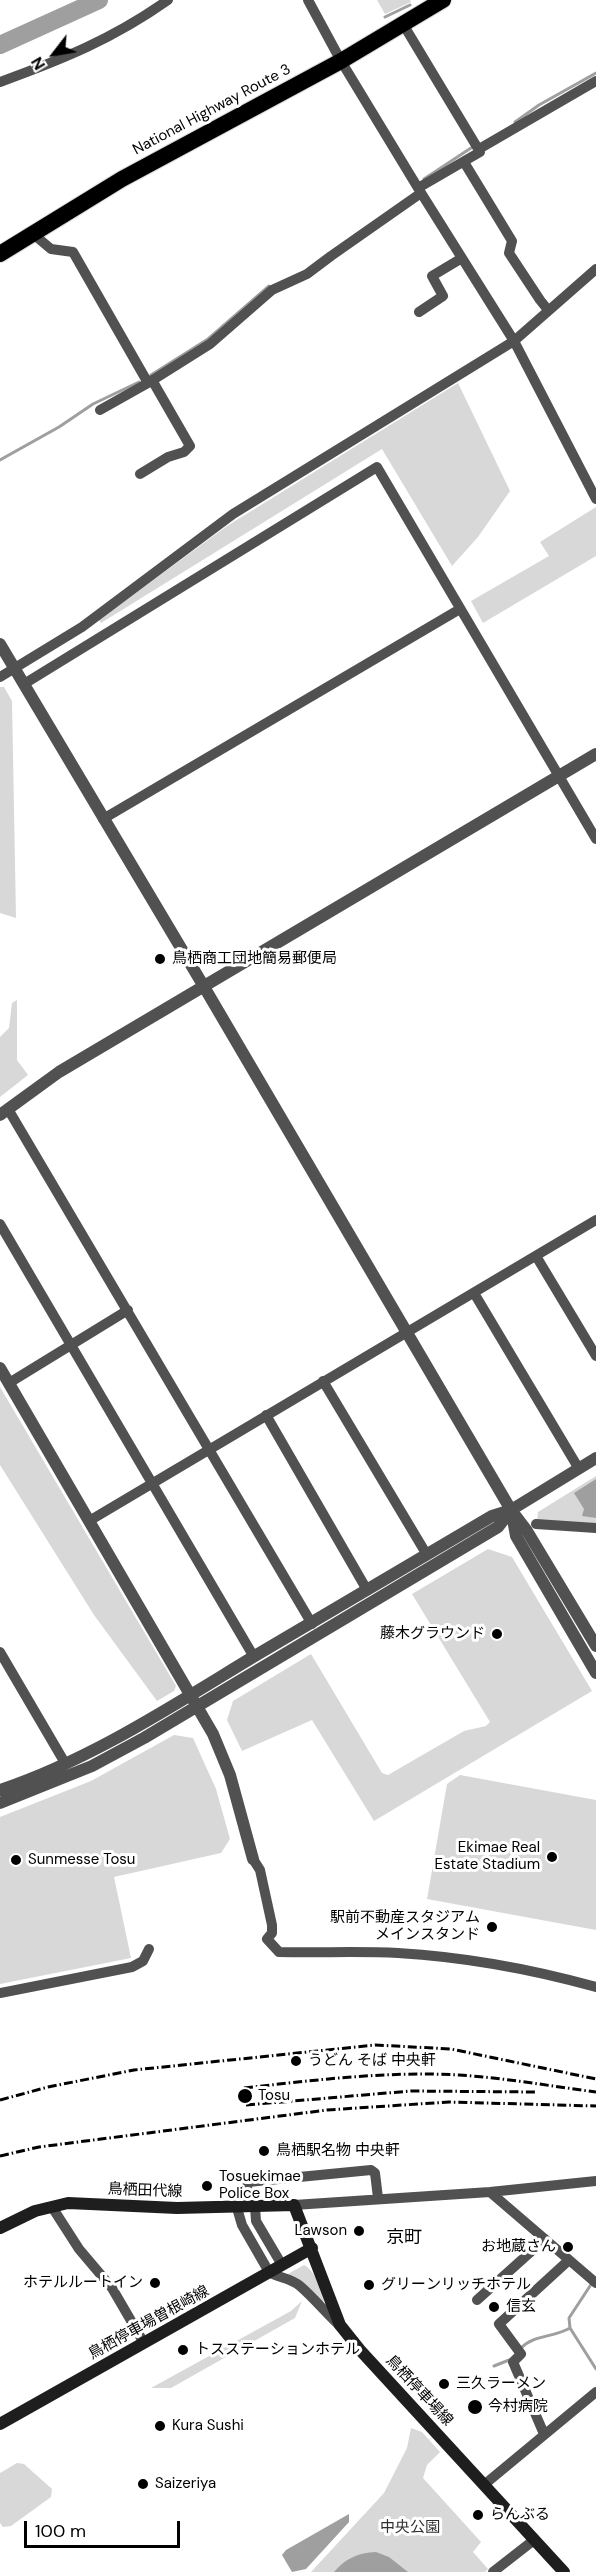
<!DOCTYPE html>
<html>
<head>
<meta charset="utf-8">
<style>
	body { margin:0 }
	#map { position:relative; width:596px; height:2572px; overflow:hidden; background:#fff; font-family:"DM Sans",sans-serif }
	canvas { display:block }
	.north { position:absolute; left:24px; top:24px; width:60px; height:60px; -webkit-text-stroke:4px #fff; paint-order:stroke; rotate:239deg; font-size:16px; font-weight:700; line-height:24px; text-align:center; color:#000 }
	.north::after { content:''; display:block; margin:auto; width:21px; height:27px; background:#000; clip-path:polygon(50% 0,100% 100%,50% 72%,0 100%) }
	.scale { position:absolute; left:24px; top:2521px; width:156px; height:27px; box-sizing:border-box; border:3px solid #000; border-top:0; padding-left:8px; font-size:18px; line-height:21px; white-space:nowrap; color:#000; -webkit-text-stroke:4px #fff; paint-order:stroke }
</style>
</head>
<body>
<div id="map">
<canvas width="596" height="2572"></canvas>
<div class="north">N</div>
<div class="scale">100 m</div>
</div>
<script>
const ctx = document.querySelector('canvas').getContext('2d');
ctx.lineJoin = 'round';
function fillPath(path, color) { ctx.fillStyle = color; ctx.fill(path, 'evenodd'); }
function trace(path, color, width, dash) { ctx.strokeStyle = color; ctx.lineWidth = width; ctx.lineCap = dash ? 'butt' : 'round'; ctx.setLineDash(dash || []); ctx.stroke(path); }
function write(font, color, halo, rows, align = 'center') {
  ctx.font = font + ' "DM Sans","Noto Sans JP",sans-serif'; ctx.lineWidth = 6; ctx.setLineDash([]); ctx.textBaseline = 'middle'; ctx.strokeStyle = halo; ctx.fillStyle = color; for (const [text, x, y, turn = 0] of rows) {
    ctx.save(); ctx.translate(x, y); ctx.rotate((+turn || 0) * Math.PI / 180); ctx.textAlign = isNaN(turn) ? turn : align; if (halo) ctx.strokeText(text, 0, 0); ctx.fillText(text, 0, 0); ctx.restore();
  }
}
const green = new Path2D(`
	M 377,0 L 410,0 L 411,2 L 385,14 Z
	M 458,383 L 510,491 L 478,537 L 452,566 L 382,449 L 101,623 L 99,620 L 227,526 Z
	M 596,507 L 596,556 L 483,623 L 471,601 L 549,556 L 540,542 Z
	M 0,687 L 4,687 L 12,701 L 16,918 L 0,913 Z
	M 17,1000 L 17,1060 L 28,1075 L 0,1097 L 0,1037 L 9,1028 L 12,1003 Z
	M 0,1387 L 176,1686 L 174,1691 L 157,1701 L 94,1615 L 0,1465 Z
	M 596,1476 L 596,1525 L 537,1520 L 538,1512 Z
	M 488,1549 L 512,1557 L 592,1691 L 374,1821 L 312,1720 L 242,1751 L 227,1720 L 233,1701 L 311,1654 L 382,1773 L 388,1775 L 464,1731 L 486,1726 L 490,1722 L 412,1594 Z
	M 174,1735 L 193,1738 L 216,1789 L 230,1839 L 221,1853 L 114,1877 L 131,1958 L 0,1984 L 0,1817 L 91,1781 Z
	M 460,1775 L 596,1800 L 596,1930 L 427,1899 L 447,1784 Z
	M 304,2265 C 316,2271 319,2289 324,2301 L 321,2303 L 288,2274 Z
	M 302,2301 L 295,2318 L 171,2388 L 151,2388 L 291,2311 Z
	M 411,2428 L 422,2432 L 440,2452 L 427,2465 L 423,2478 L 481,2542 L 473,2552 L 488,2569 L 485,2572 L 311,2572 L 384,2493 L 407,2448 Z
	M 17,2463 L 24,2464 L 52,2489 L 51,2497 L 11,2526 L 3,2527 L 0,2523 L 0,2473 Z`);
const water = new Path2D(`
	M 596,1479 L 596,1518 L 582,1516 L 584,1509 L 574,1493 Z
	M 349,2514 L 349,2522 L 306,2569 L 292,2572 L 282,2555 L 286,2550 Z
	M 376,2552 L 389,2557 L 408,2572 L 334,2572 C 346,2558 358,2553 376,2552 Z`);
const stream = new Path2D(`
	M 385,17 L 410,5
	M 515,122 L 539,105 L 596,73
	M 424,179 L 471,148
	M 151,375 L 208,339 L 269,286
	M 0,460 L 59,427 L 93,404 L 139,382
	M 592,2283 L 569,2318 L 570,2328 L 596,2369
	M 520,2349 C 534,2334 553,2338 570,2328
	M 494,2366 L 509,2360`);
const river = new Path2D(`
	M 0,45 L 99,0`);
const minor = new Path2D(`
	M 308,0 L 341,61 L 418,188 L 514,341 L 596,499
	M 403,24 L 480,152 L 418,188
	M 0,82 C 63,59 113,39 168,0
	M 479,149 L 596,81
	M 464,162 L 512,241 L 509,253 L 540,300 L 548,310
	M 32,233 L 51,249 L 73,252 L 148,383 L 100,410
	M 419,312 L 443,296 L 432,276 L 462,258
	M 148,383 L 210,344 L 272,290 L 307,274 L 331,256 L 421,193
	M 140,474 L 168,457 L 184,452 L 190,446 L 152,380
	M 0,677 L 82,627 L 233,514 L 514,341 L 596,269
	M 24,684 L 377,467 L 596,839
	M 103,819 L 460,609
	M 8,1109 L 312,1624
	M 0,1224 L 254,1657
	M 536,1256 L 596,1356
	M 474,1293 L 579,1469
	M 323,1381 L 427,1555
	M 9,1383 L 128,1310
	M 266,1415 L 367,1590
	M 89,1521 L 596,1220
	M 536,1524 L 596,1528
	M 0,1652 L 65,1763
	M 253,1859 L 260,1870 L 272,1925 L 272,1933 L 267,1939 L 279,1952 C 319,1953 359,1951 398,1953 C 466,1957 531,1969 596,1987
	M 0,1993 L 132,1967 L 143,1961 L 149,1949
	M 490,2192 L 596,2283
	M 294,2205 L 490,2192 L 596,2181
	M 52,2207 L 79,2249 L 112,2288 L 144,2343
	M 244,2207 L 248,2182 L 371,2170 L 375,2173 L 378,2198
	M 255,2207 L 256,2221 L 282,2265
	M 237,2208 L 242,2225 L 269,2272 C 279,2278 291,2278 300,2286 C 314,2298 326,2313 339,2325
	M 477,2300 L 545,2239
	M 544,2434 L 513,2362 L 521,2354 L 499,2324 L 569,2260
	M 485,2484 L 596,2392
	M 493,2572 L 534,2540`);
const tertiary = new Path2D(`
	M 0,644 L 203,985 L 511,1510 L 527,1531 L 596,1646
	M 0,1115 L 59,1072 L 596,754
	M 0,1368 L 213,1734 L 230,1775 L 253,1859
	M 512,1514 L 516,1536 L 596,1673
	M 0,1790 C 90,1760 172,1706 253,1657 C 333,1610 413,1563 492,1516 L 511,1510 L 596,1458
	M 0,1803 L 92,1766 L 144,1738 L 498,1527 L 511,1510`);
const secondary = new Path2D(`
	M 0,2228 L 35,2211 L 68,2203 L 177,2208 L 294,2205 L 340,2325 L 360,2350 L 564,2572
	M 0,2424 L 312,2248`);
const trunk = new Path2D(`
	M 0,254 L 122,179 L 341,61 L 443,0`);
const rail = new Path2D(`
	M 244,2088 C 315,2080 388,2071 459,2075 C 505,2078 550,2086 596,2092
	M 0,2100 L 48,2087 L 134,2070 L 375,2045 L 451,2049 L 596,2079
	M 246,2105 L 411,2091 L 537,2092
	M 0,2156 L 39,2147 L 327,2110 L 449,2102 L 596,2106`);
const markers = [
	[160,959,6,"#000"],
	[497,1634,6,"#000"],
	[552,1857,6,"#000"],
	[16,1860,6,"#000"],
	[492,1927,6,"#000"],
	[296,2061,6,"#000"],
	[245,2096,8,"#000"],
	[264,2151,6,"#000"],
	[207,2186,6,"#000"],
	[359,2231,6,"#000"],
	[568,2247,6,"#000"],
	[155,2283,6,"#000"],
	[369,2285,6,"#000"],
	[494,2307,6,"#000"],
	[183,2350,6,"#000"],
	[444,2384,6,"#000"],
	[475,2407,8,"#000"],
	[160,2426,6,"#000"],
	[143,2484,6,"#000"],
	[478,2515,6,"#000"]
];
const streetNames = [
	["National Highway Route 3",212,110,-28],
	["鳥栖田代線",145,2191,2],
	["鳥栖停車場曽根崎線",149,2323,-29],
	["鳥栖停車場線",419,2391,47]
];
const poiNames = [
	["鳥栖商工団地簡易郵便局",172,959],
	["藤木グラウンド",485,1634,"right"],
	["Ekimae Real",540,1848,"right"],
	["Estate Stadium",540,1865,"right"],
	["Sunmesse Tosu",28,1860],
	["駅前不動産スタジアム",480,1918,"right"],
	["メインスタンド",480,1935,"right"],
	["うどん そば 中央軒",308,2061],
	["Tosu",258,2096],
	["鳥栖駅名物 中央軒",276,2151],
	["Tosuekimae",219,2177],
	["Police Box",219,2194],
	["Lawson",347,2231,"right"],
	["お地蔵さん",556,2247,"right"],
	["ホテルルートイン",143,2283,"right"],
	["グリーンリッチホテル",381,2285],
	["信玄",506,2307],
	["トスステーションホテル",195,2350],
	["三久ラーメン",456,2384],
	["今村病院",488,2407],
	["Kura Sushi",172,2426],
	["Saizeriya",155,2484],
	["らんぶる",490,2515]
];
const parkNames = [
	["中央公園",410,2528]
];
const quarterNames = [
	["京町",404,2238]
];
fillPath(green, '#d8d8d8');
fillPath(water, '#9f9f9f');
trace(stream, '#9f9f9f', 3);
trace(river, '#9f9f9f', 18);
trace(trunk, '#dbdbdb', 18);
trace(minor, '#515151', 10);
trace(tertiary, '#515151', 12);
trace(secondary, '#1e1e1e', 12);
trace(trunk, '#000', 16);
trace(rail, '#000', 3, [9, 3, 1.5, 3]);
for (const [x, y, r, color] of markers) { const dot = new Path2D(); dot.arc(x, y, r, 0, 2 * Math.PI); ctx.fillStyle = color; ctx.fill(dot); trace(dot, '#fff', 2); }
write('15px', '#000', '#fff', streetNames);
write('15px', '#000', '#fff', poiNames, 'left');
write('15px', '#2f2f2f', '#fff', parkNames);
write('18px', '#000', '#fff', quarterNames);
</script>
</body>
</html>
